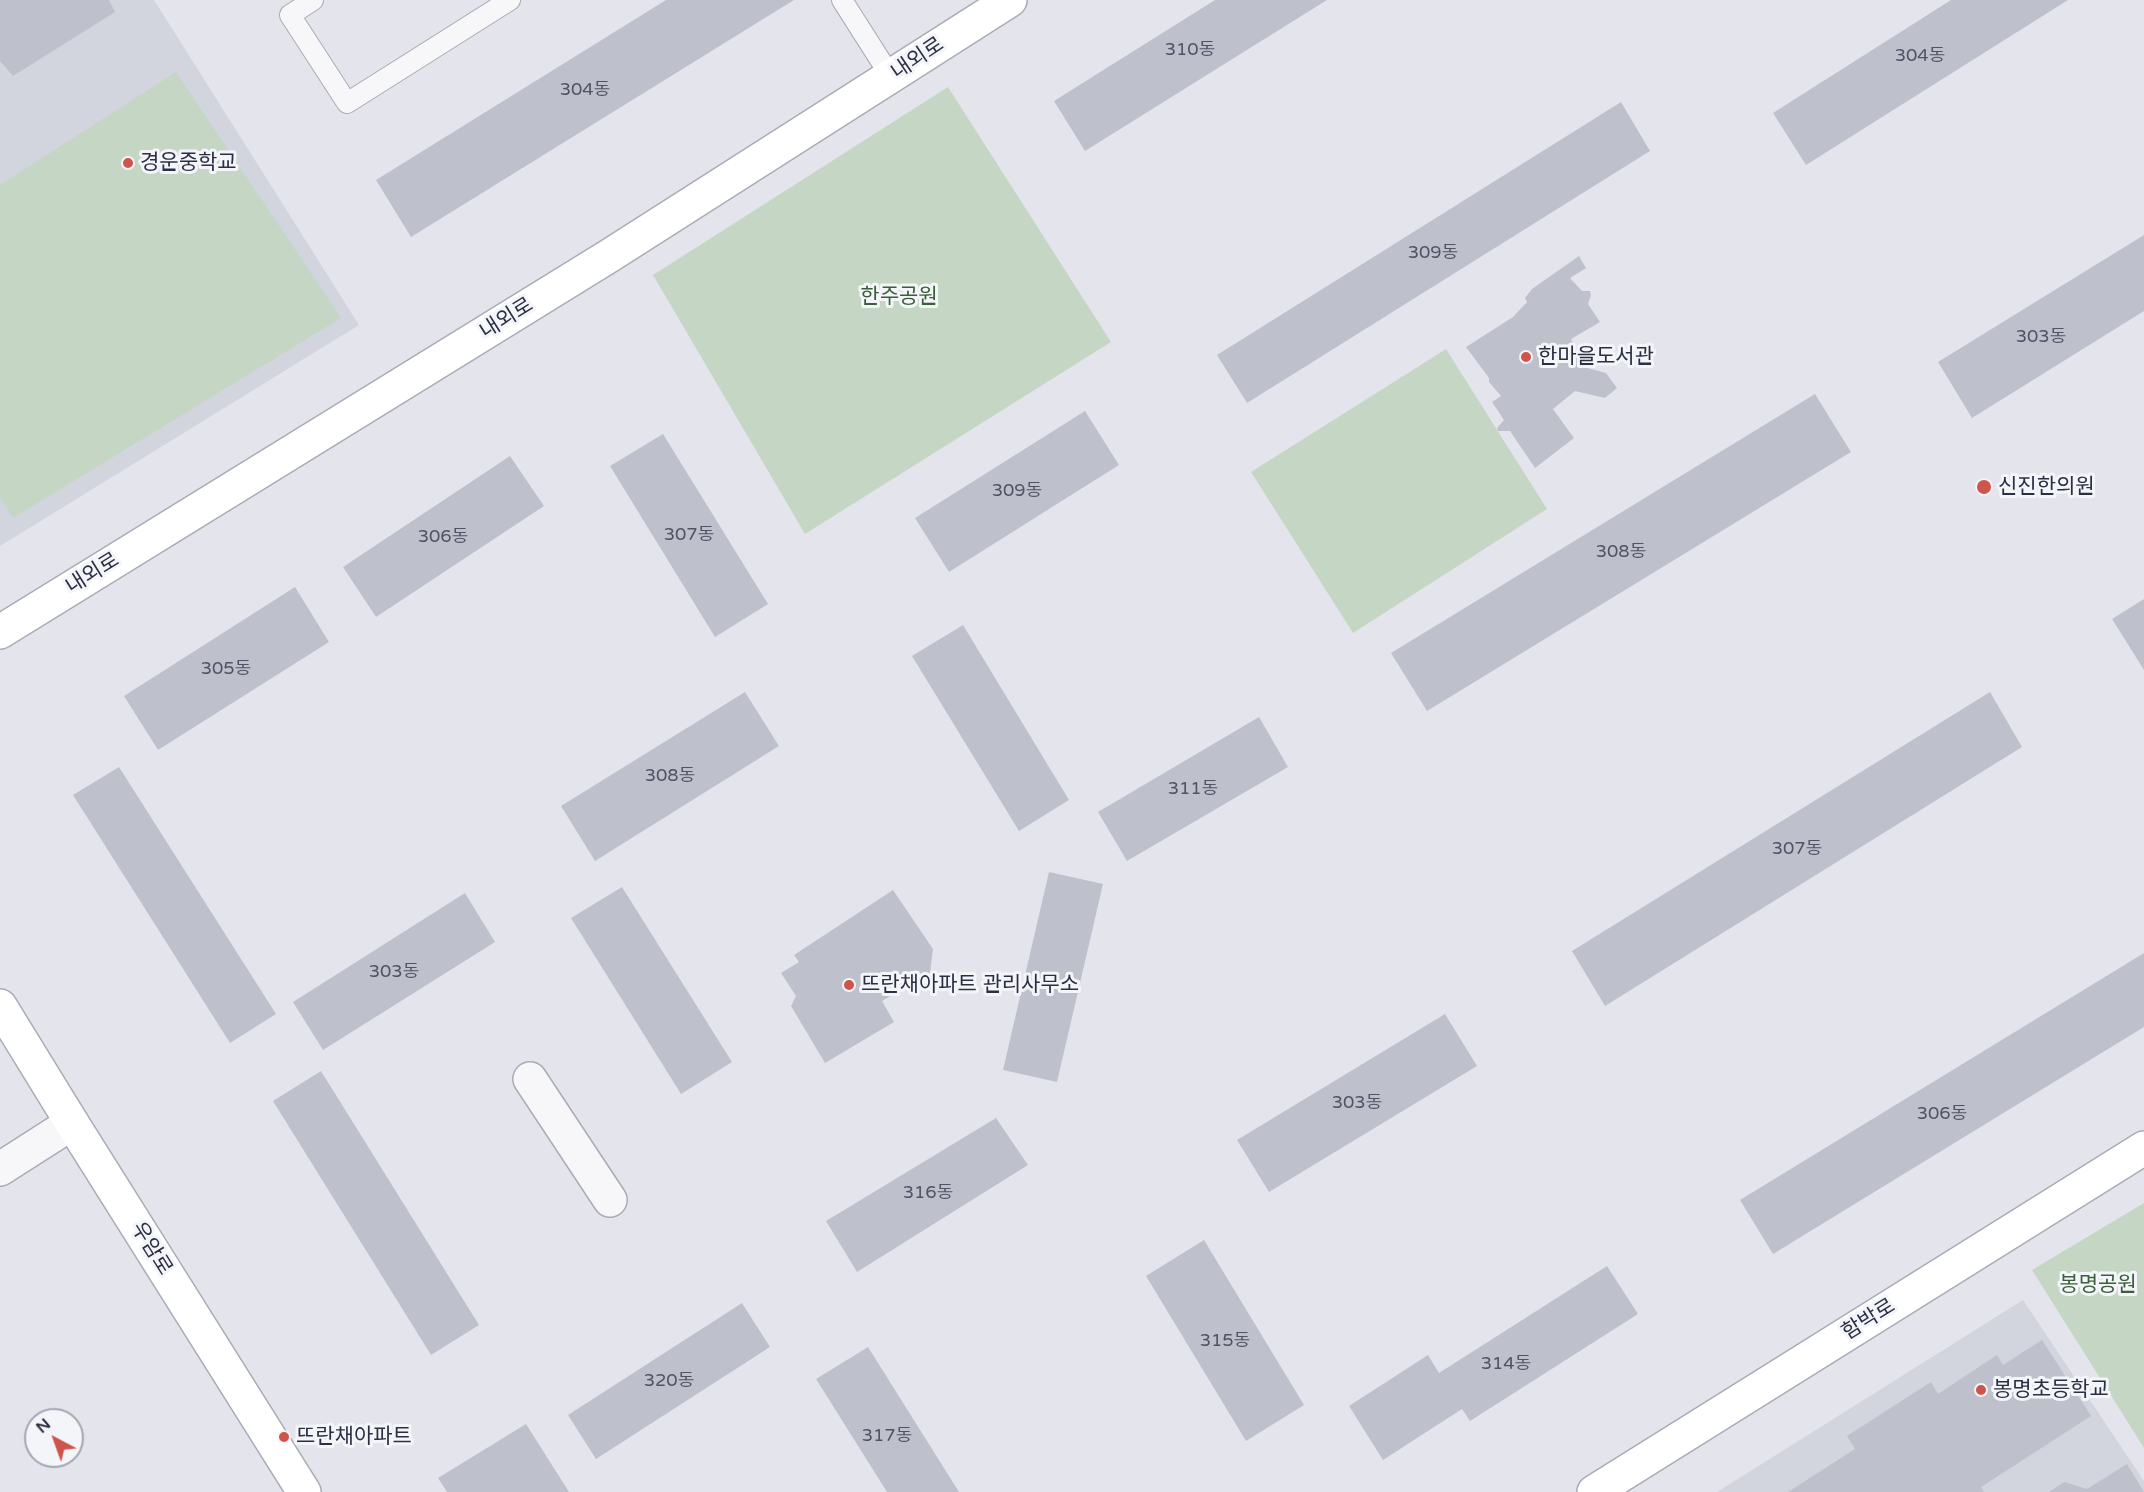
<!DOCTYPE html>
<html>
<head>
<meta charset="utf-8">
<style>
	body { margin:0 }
	#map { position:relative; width:2144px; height:1492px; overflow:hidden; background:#e4e5ec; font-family:"Varela Round",sans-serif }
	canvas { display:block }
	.north { position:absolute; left:24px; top:1408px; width:60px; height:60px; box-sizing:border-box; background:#f4f5f9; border:2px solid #a4a6b1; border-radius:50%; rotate:319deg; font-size:16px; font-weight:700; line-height:24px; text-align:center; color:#2b2f44 }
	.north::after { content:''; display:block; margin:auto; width:21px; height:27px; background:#cf544b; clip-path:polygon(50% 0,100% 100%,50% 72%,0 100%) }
</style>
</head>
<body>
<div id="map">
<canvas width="2144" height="1492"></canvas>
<div class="north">N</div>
</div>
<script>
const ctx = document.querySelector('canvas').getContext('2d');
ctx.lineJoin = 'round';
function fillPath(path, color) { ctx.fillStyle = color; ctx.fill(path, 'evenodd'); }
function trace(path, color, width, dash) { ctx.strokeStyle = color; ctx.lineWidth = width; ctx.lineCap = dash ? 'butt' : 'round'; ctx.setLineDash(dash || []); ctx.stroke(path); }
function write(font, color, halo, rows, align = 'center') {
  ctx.font = font + ' "Varela Round","Noto Sans KR",sans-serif'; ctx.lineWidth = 6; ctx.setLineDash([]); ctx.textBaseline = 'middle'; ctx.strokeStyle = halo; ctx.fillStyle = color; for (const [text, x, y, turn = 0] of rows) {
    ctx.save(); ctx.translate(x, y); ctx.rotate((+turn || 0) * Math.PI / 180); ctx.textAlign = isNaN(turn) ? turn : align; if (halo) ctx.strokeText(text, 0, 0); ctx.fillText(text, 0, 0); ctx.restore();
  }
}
const built = new Path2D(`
	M 0,0 L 154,0 L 359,325 L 0,546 Z
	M 2023,1300 L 2144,1481 L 2144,1492 L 1717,1492 Z`);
const green = new Path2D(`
	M 176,72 L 341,318 L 13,518 L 0,498 L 0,185 Z
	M 948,87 L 1111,342 L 805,534 L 653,275 Z
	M 1446,349 L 1547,509 L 1353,633 L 1251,472 Z
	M 2144,1203 L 2144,1448 L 2032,1270 Z`);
const building = new Path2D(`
	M 0,0 L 109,0 L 115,12 L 13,76 L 0,61 Z
	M 666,0 L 794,0 L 411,237 L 376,180 Z
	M 1215,0 L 1327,0 L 1085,151 L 1054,101 Z
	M 1951,0 L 2068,0 L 1806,165 L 1773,113 Z
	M 1621,102 L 1650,151 L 1247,403 L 1217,355 Z
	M 2144,235 L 2144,311 L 1972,418 L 1938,362 Z
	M 1579,256 L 1586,268 L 1570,278 L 1582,291 L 1590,291 L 1591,295 L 1588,304 L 1600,322 L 1571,339 L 1584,367 L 1606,373 L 1617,388 L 1605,398 L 1575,391 L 1553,409 L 1574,438 L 1535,468 L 1510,431 L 1498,431 L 1497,428 L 1504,420 L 1492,402 L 1501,396 L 1489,382 L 1489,378 L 1466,347 L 1513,317 L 1527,302 L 1525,298 L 1532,289 Z
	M 1815,394 L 1851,452 L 1427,711 L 1391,653 Z
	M 1085,411 L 1119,465 L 949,572 L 915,518 Z
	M 663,434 L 768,604 L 715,637 L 610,466 Z
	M 510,456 L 544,506 L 376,617 L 343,567 Z
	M 295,587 L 329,642 L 158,750 L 124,696 Z
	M 2144,599 L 2144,670 L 2112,619 Z
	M 963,625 L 1069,800 L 1019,831 L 912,656 Z
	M 745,692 L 779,746 L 595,861 L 561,806 Z
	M 1990,692 L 2022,747 L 1605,1006 L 1572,951 Z
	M 1259,717 L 1288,767 L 1127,861 L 1098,812 Z
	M 119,767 L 276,1014 L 230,1043 L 73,795 Z
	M 1049,872 L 1103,884 L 1057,1082 L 1003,1070 Z
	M 622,887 L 732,1062 L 681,1094 L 571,918 Z
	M 893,890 L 933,949 L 930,973 L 882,1001 L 894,1022 L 825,1063 L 791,1006 L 796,996 L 781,973 L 799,962 L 794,955 Z
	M 465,893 L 495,942 L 323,1050 L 293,1002 Z
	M 2144,953 L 2144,1027 L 1773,1254 L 1740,1200 Z
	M 1445,1014 L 1477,1066 L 1269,1192 L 1237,1140 Z
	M 321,1071 L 479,1325 L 431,1355 L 273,1101 Z
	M 996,1118 L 1028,1165 L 857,1272 L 826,1221 Z
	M 1204,1240 L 1304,1405 L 1246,1441 L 1146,1276 Z
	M 1607,1266 L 1638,1314 L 1470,1421 L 1462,1409 L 1383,1460 L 1349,1406 L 1428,1355 L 1439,1373 Z
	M 742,1303 L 770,1347 L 596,1459 L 568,1415 Z
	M 2042,1340 L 2091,1416 L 1981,1487 L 1984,1492 L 1788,1492 L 1855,1449 L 1847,1436 L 1931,1382 L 1938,1394 L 1997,1355 L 2003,1365 Z
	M 868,1347 L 959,1492 L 887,1492 L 816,1379 Z
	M 526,1424 L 569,1492 L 447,1492 L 438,1478 Z
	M 2127,1464 L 2144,1492 L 2049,1492 L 2064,1482 L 2087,1489 Z`);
const lane = new Path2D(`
	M 313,0 L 290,15 L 347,103 L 510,0
	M 842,0 L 891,77`);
const street = new Path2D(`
	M 530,1079 L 610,1200
	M 0,1169 L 72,1123`);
const secondary = new Path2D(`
	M 0,632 L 609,256 L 1010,0
	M 0,1006 L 72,1123 L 304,1492
	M 1594,1492 L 2144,1148`);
const markers = [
	[128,163,6,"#cf544b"],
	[1526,357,6,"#cf544b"],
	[1984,487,8,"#cf544b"],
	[849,985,6,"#cf544b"],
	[1981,1390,6,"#cf544b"],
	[284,1437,6,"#cf544b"]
];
const numberNames = [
	["310동",1190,50],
	["304동",1920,56],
	["304동",585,90],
	["309동",1433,253],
	["303동",2041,337],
	["309동",1017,491],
	["307동",689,535],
	["306동",443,537],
	["308동",1621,552],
	["305동",226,669],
	["308동",670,776],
	["311동",1193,789],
	["307동",1797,849],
	["303동",394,972],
	["303동",1357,1103],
	["306동",1942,1114],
	["316동",928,1193],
	["315동",1225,1341],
	["314동",1506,1364],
	["320동",669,1381],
	["317동",887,1436]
];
const streetNames = [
	["내외로",918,59,-34],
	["내외로",507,319,-32],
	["내외로",93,574,-32],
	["우암로",151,1249,58],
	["함박로",1869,1320,-32]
];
const poiNames = [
	["경운중학교",140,163],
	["한마을도서관",1538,357],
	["신진한의원",1998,487],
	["뜨란채아파트 관리사무소",861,985],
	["봉명초등학교",1993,1390],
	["뜨란채아파트",296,1437]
];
const parkNames = [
	["한주공원",899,297],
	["봉명공원",2098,1285]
];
fillPath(built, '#d2d4de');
fillPath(green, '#c6d6c5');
fillPath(building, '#bec0cc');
trace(lane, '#a9abb6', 22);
trace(street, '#a9abb6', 36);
trace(secondary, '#a9abb6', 36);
trace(lane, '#f7f7fa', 20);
trace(street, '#f7f7fa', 33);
trace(secondary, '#fff', 33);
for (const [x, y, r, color] of markers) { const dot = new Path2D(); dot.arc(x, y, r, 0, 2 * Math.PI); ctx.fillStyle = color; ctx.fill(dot); trace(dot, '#f4f5f9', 2); }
write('18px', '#505366', null, numberNames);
write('21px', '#2b2f44', '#f4f5f9', streetNames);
write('21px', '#2b2f44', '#f4f5f9', poiNames, 'left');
write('21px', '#39603a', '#f4f5f9', parkNames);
</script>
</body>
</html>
